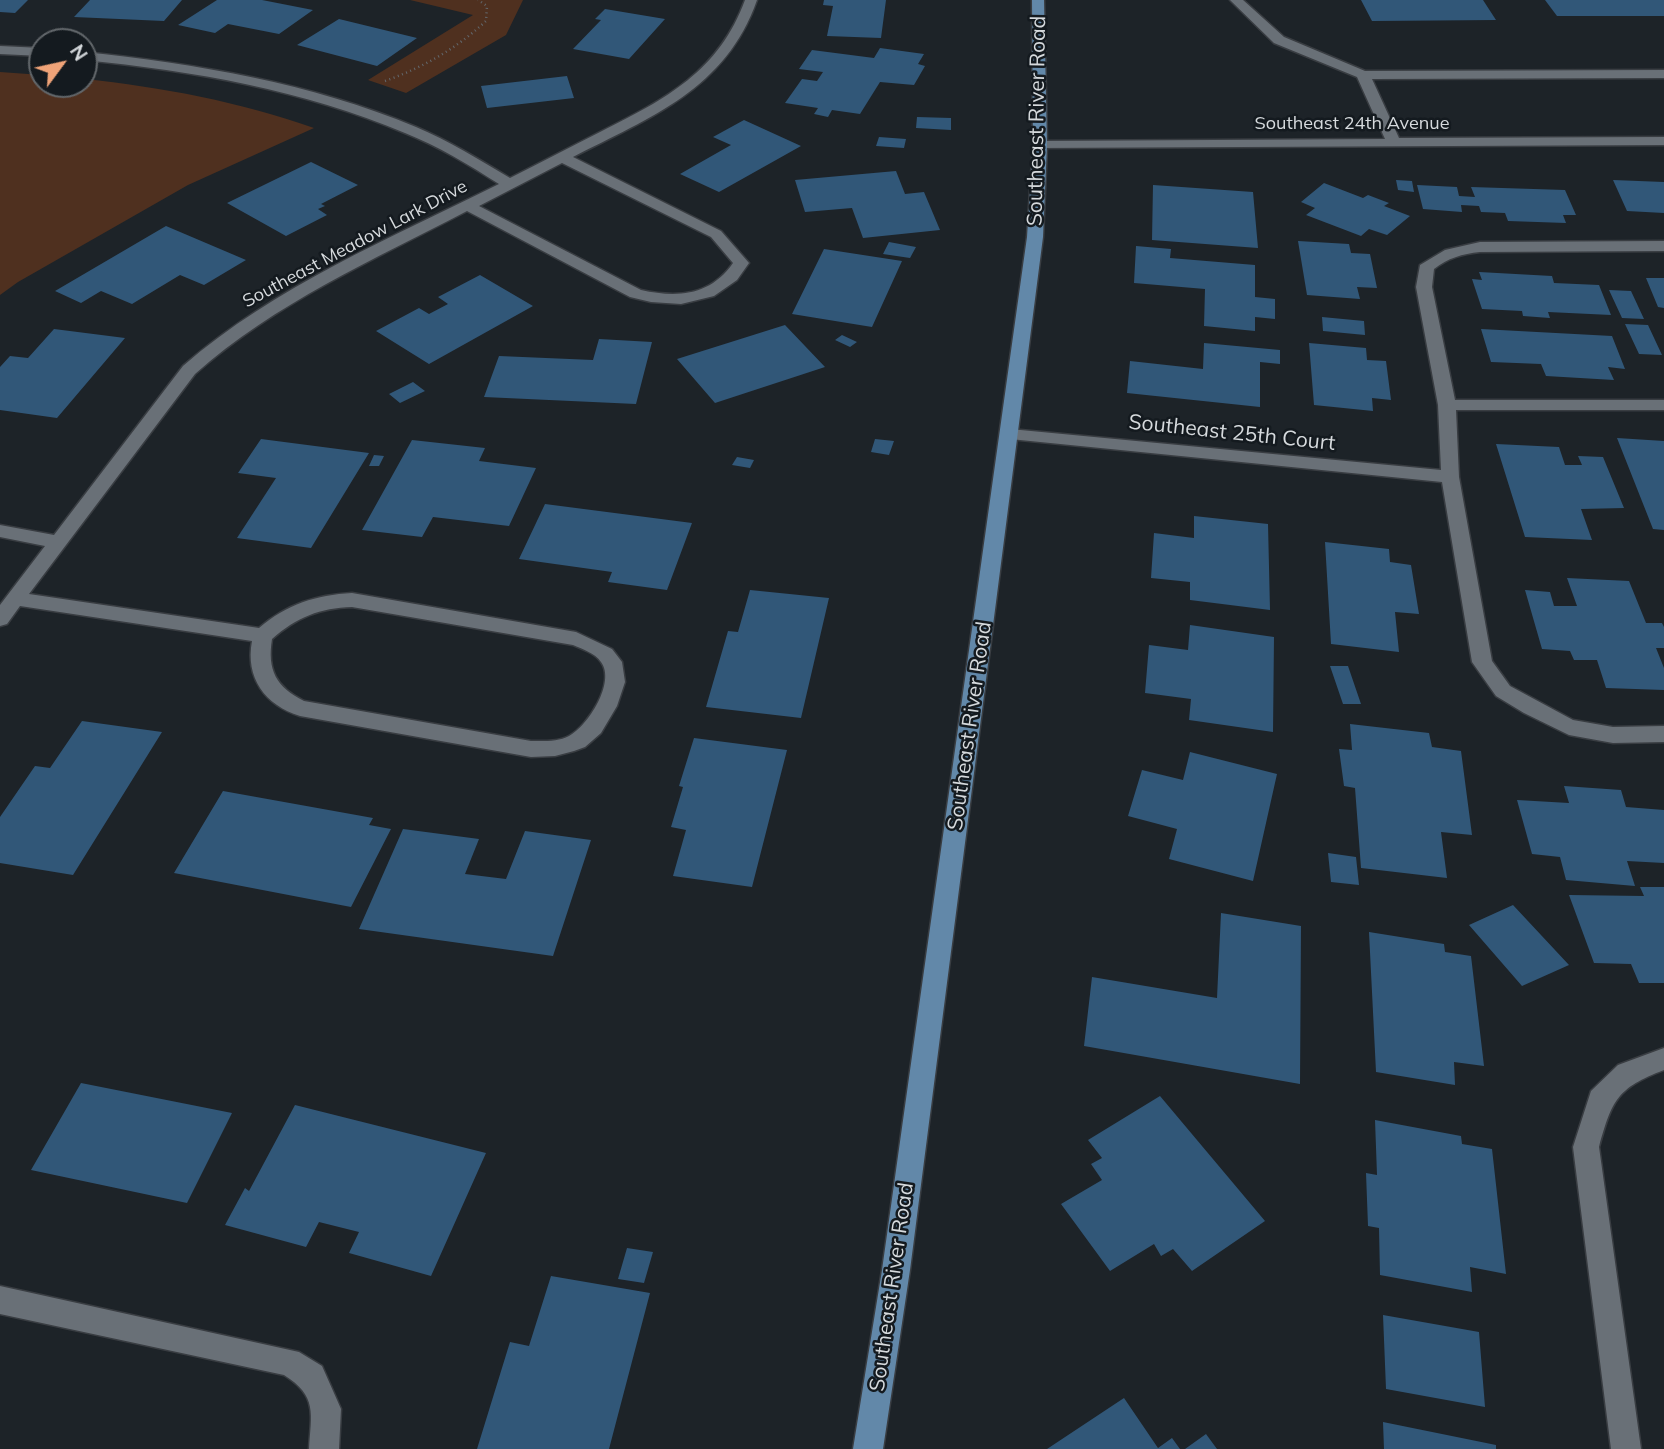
<!DOCTYPE html>
<html>
<head>
<meta charset="utf-8">
<style>
	body { margin:0 }
	#map { position:relative; width:1664px; height:1449px; overflow:hidden; background:#1d2328; font-family:Mulish,sans-serif }
	canvas { display:block }
	.north { position:absolute; left:28px; top:28px; width:70px; height:70px; box-sizing:border-box; background:#141a1f; border:2px solid #62676b; border-radius:50%; rotate:57deg; font-size:19px; font-weight:700; line-height:28px; text-align:center; color:#d6dadd }
	.north::after { content:''; display:block; margin:auto; width:24px; height:32px; background:#efa378; clip-path:polygon(50% 0,100% 100%,50% 72%,0 100%) }
</style>
</head>
<body>
<div id="map">
<canvas width="1664" height="1449"></canvas>
<div class="north">N</div>
</div>
<script>
const ctx = document.querySelector('canvas').getContext('2d');
ctx.lineJoin = 'round';
function fillPath(path, color) { ctx.fillStyle = color; ctx.fill(path, 'evenodd'); }
function trace(path, color, width, dash) { ctx.strokeStyle = color; ctx.lineWidth = width; ctx.lineCap = dash ? 'butt' : 'round'; ctx.setLineDash(dash || []); ctx.stroke(path); }
function write(font, color, halo, rows, align = 'center') {
  ctx.font = font + ' Mulish,sans-serif'; ctx.lineWidth = 5; ctx.setLineDash([]); ctx.textBaseline = 'middle'; ctx.strokeStyle = halo; ctx.fillStyle = color; for (const [text, x, y, turn = 0] of rows) {
    ctx.save(); ctx.translate(x, y); ctx.rotate((+turn || 0) * Math.PI / 180); ctx.textAlign = isNaN(turn) ? turn : align; if (halo) ctx.strokeText(text, 0, 0); ctx.fillText(text, 0, 0); ctx.restore();
  }
}
const green = new Path2D(`
	M 410,0 L 523,0 L 506,35 L 406,93 L 368,80 L 473,15 Z
	M 0,72 L 42,75 L 42,84 L 84,84 L 84,79 C 162,87 240,102 314,128 L 188,185 L 18,282 L 0,295 Z`);
const building = new Path2D(`
	M 0,0 L 28,0 L 15,13 L 0,12 Z
	M 90,0 L 182,0 L 164,21 L 74,17 Z
	M 217,0 L 262,0 L 313,10 L 279,34 L 228,24 L 215,33 L 178,25 Z
	M 824,0 L 886,0 L 881,38 L 827,36 L 833,6 L 823,5 Z
	M 1361,0 L 1483,0 L 1496,20 L 1372,21 Z
	M 1545,0 L 1664,0 L 1664,16 L 1557,16 Z
	M 605,9 L 665,19 L 629,59 L 573,49 L 601,20 L 595,19 Z
	M 339,19 L 417,38 L 377,66 L 297,45 Z
	M 880,48 L 924,54 L 918,64 L 925,66 L 914,85 L 880,82 L 860,114 L 832,110 L 828,117 L 814,114 L 818,108 L 785,103 L 802,79 L 817,81 L 823,72 L 799,69 L 812,50 L 874,58 Z
	M 567,76 L 574,98 L 487,108 L 481,86 Z
	M 917,117 L 951,118 L 951,130 L 916,128 Z
	M 744,120 L 801,146 L 719,192 L 680,174 L 731,145 L 713,137 Z
	M 879,137 L 906,139 L 904,148 L 876,146 Z
	M 311,162 L 358,185 L 321,204 L 325,206 L 318,209 L 327,215 L 286,236 L 227,203 Z
	M 896,171 L 905,194 L 924,192 L 940,230 L 863,238 L 852,208 L 805,212 L 795,180 Z
	M 1396,180 L 1412,181 L 1414,192 L 1398,190 Z
	M 1613,180 L 1664,182 L 1664,213 L 1627,211 Z
	M 1324,183 L 1363,198 L 1368,195 L 1389,203 L 1384,206 L 1410,216 L 1387,235 L 1369,229 L 1361,236 L 1306,215 L 1315,208 L 1301,202 Z
	M 1153,185 L 1253,192 L 1258,248 L 1152,240 Z
	M 1417,185 L 1457,187 L 1459,196 L 1475,197 L 1471,187 L 1565,190 L 1576,215 L 1563,215 L 1566,223 L 1508,221 L 1505,213 L 1481,212 L 1479,206 L 1461,205 L 1462,212 L 1423,209 Z
	M 166,226 L 246,260 L 204,285 L 180,275 L 132,304 L 101,291 L 81,303 L 55,291 Z
	M 1298,241 L 1349,244 L 1351,253 L 1370,254 L 1377,288 L 1357,287 L 1360,299 L 1307,295 Z
	M 889,242 L 916,247 L 910,258 L 883,254 Z
	M 1136,246 L 1171,249 L 1170,258 L 1255,265 L 1255,297 L 1275,299 L 1275,319 L 1255,317 L 1255,331 L 1204,326 L 1205,289 L 1134,283 Z
	M 824,249 L 902,261 L 872,327 L 792,314 Z
	M 1479,272 L 1552,276 L 1554,283 L 1599,285 L 1611,315 L 1548,312 L 1550,318 L 1523,316 L 1522,311 L 1482,309 L 1472,279 L 1482,280 Z
	M 480,275 L 533,306 L 429,364 L 376,331 L 419,308 L 429,314 L 448,304 L 438,297 Z
	M 1646,278 L 1664,278 L 1664,308 L 1658,307 Z
	M 1609,290 L 1631,291 L 1644,319 L 1622,318 Z
	M 1322,317 L 1364,321 L 1365,335 L 1323,331 Z
	M 1625,324 L 1648,325 L 1662,355 L 1639,354 Z
	M 785,325 L 825,367 L 715,403 L 677,359 Z
	M 54,329 L 125,338 L 57,418 L 0,410 L 0,367 L 10,356 L 28,358 Z
	M 1481,329 L 1612,336 L 1625,369 L 1608,367 L 1614,380 L 1546,376 L 1541,364 L 1491,362 Z
	M 842,335 L 857,342 L 850,347 L 835,340 Z
	M 599,339 L 652,342 L 636,404 L 484,397 L 499,356 L 593,360 Z
	M 1204,343 L 1280,350 L 1280,364 L 1260,362 L 1260,407 L 1127,393 L 1130,361 L 1203,369 Z
	M 1309,343 L 1366,348 L 1367,360 L 1386,361 L 1391,400 L 1372,398 L 1373,411 L 1314,405 Z
	M 413,382 L 425,391 L 400,403 L 389,394 Z
	M 1617,438 L 1664,441 L 1664,530 L 1653,529 Z
	M 261,439 L 369,453 L 311,548 L 237,538 L 276,478 L 238,473 Z
	M 875,439 L 894,441 L 889,455 L 871,452 Z
	M 412,440 L 485,448 L 479,461 L 536,468 L 509,526 L 433,517 L 422,537 L 362,530 Z
	M 1496,444 L 1559,447 L 1565,465 L 1582,465 L 1578,456 L 1603,457 L 1624,508 L 1581,509 L 1592,540 L 1525,537 Z
	M 374,455 L 384,456 L 379,466 L 369,466 Z
	M 737,457 L 754,460 L 750,468 L 732,465 Z
	M 545,504 L 692,523 L 667,590 L 608,582 L 612,572 L 519,559 Z
	M 1194,516 L 1268,524 L 1270,610 L 1190,600 L 1190,582 L 1151,578 L 1154,533 L 1194,538 Z
	M 1325,542 L 1389,549 L 1390,562 L 1411,565 L 1419,614 L 1395,612 L 1399,652 L 1331,644 Z
	M 1567,578 L 1629,581 L 1646,623 L 1662,623 L 1664,627 L 1664,648 L 1656,648 L 1664,668 L 1664,690 L 1606,688 L 1597,660 L 1574,660 L 1570,651 L 1542,649 L 1525,590 L 1550,592 L 1554,606 L 1577,606 Z
	M 750,590 L 829,598 L 801,718 L 706,707 L 728,631 L 738,632 Z
	M 1190,625 L 1274,637 L 1273,732 L 1189,720 L 1191,699 L 1145,693 L 1149,645 L 1188,650 Z
	M 1330,666 L 1348,666 L 1361,704 L 1343,704 Z
	M 82,721 L 162,732 L 73,875 L 0,863 L 0,817 L 35,766 L 50,768 Z
	M 1350,724 L 1429,733 L 1432,747 L 1461,751 L 1472,835 L 1441,832 L 1447,878 L 1361,868 L 1355,788 L 1344,786 L 1339,749 L 1352,750 Z
	M 694,738 L 787,750 L 752,887 L 673,876 L 686,830 L 671,827 L 683,787 L 679,786 Z
	M 1190,752 L 1277,774 L 1253,881 L 1169,859 L 1177,829 L 1128,816 L 1142,770 L 1183,780 Z
	M 1564,786 L 1621,790 L 1626,807 L 1664,810 L 1664,863 L 1627,861 L 1635,886 L 1566,880 L 1560,857 L 1532,854 L 1517,800 L 1569,803 Z
	M 223,791 L 373,818 L 369,825 L 391,829 L 351,907 L 174,873 Z
	M 403,829 L 479,839 L 465,874 L 506,879 L 525,831 L 591,840 L 553,956 L 359,929 Z
	M 1328,853 L 1356,857 L 1359,885 L 1331,882 Z
	M 1640,887 L 1664,887 L 1664,983 L 1639,983 L 1631,964 L 1594,963 L 1569,895 L 1644,896 Z
	M 1513,905 L 1569,965 L 1522,986 L 1469,925 Z
	M 1221,913 L 1301,926 L 1300,1084 L 1084,1046 L 1092,977 L 1217,998 Z
	M 1369,932 L 1444,944 L 1445,952 L 1471,956 L 1484,1066 L 1454,1062 L 1455,1085 L 1376,1072 Z
	M 81,1083 L 232,1113 L 187,1203 L 31,1170 Z
	M 1160,1096 L 1265,1221 L 1192,1271 L 1173,1249 L 1161,1256 L 1154,1244 L 1110,1271 L 1061,1204 L 1102,1180 L 1091,1164 L 1102,1158 L 1088,1140 Z
	M 295,1105 L 486,1153 L 431,1276 L 349,1253 L 359,1232 L 319,1222 L 306,1247 L 225,1225 L 245,1188 L 249,1191 Z
	M 1375,1120 L 1461,1136 L 1462,1144 L 1492,1149 L 1506,1274 L 1470,1267 L 1472,1292 L 1380,1275 L 1379,1228 L 1368,1226 L 1366,1173 L 1377,1175 Z
	M 627,1248 L 653,1252 L 644,1283 L 618,1279 Z
	M 551,1276 L 650,1293 L 609,1449 L 477,1449 L 510,1342 L 529,1346 Z
	M 1383,1315 L 1479,1332 L 1485,1407 L 1386,1389 Z
	M 1124,1398 L 1158,1448 L 1172,1438 L 1180,1449 L 1047,1449 Z
	M 1383,1422 L 1496,1445 L 1496,1449 L 1384,1449 Z
	M 1206,1434 L 1217,1449 L 1185,1449 Z`);
const path = new Path2D(`
	M 385,81 C 424,67 456,49 486,21 L 487,6 L 478,0`);
const minor = new Path2D(`
	M 745,0 L 757,0 C 726,89 651,117 573,157 L 721,231 L 749,263 L 737,280 L 714,296 L 681,304 L 651,302 L 630,297 L 467,211 C 373,260 275,303 195,374 L 29,594 L 259,628 C 287,604 316,595 352,593 L 576,632 L 612,649 L 622,662 L 625,682 L 617,706 L 601,733 L 585,747 L 574,751 L 555,756 L 531,757 L 300,716 C 265,705 245,678 252,641 L 20,606 L 7,624 L 0,626 L 0,605 L 45,546 L 0,537 L 0,525 L 54,535 L 183,366 C 275,286 391,238 499,184 C 469,165 438,146 405,133 C 303,90 194,71 84,60 L 84,52 C 197,64 311,83 416,127 C 449,141 480,160 510,178 C 541,162 571,147 602,131 C 666,99 719,71 745,0 ZM 562,163 L 711,237 L 733,263 C 710,296 677,298 641,290 L 479,206 ZM 352,607 L 573,645 C 582,649 595,653 601,662 C 616,682 588,726 569,736 C 558,742 543,741 531,741 L 304,701 C 276,687 267,670 272,639 C 297,617 320,608 352,607 Z
	M 1230,0 L 1243,0 L 1284,37 L 1365,71 L 1664,70 L 1664,78 L 1372,79 L 1399,138 L 1664,137 L 1664,145 L 1035,148 L 1033,145 L 1040,141 L 1385,139 L 1357,77 L 1274,43 Z
	M 0,46 L 42,48 L 42,56 L 0,54 Z
	M 1664,241 L 1664,251 L 1480,252 C 1462,254 1448,258 1434,269 L 1432,287 L 1455,400 L 1664,400 L 1664,410 L 1456,410 L 1459,477 L 1492,661 L 1510,686 L 1573,720 L 1613,727 L 1664,726 L 1664,742 L 1613,743 L 1569,735 L 1524,713 L 1496,696 L 1472,662 L 1442,482 L 1010,439 L 1001,434 L 1010,429 L 1441,470 L 1438,405 L 1416,287 L 1420,265 L 1445,250 L 1480,242 Z
	M 1664,1048 L 1664,1070 C 1617,1088 1612,1100 1599,1147 L 1641,1449 L 1611,1449 L 1573,1147 L 1591,1091 L 1618,1065 Z
	M 0,1286 L 299,1352 L 322,1366 L 341,1409 L 339,1449 L 309,1449 C 311,1414 318,1396 284,1375 L 0,1314 Z`);
const major = new Path2D(`
	M 1032,0 L 1044,0 L 1047,145 L 1043,237 L 910,1270 L 883,1449 L 853,1449 L 882,1270 L 1027,237 L 1033,145 Z`);
const farStreetnames = [
	["Southeast 24th Avenue",1352,124],
	["Southeast Meadow Lark Drive",355,244,-28]
];
const streetNames = [
	["Southeast River Road",1037,121,-89],
	["Southeast 25th Court",1232,433,6],
	["Southeast River Road",970,726,-82],
	["Southeast River Road",892,1287,-82]
];
fillPath(green, '#4f301f');
fillPath(building, '#315778');
trace(minor, '#393d42', 3);
trace(major, '#393d42', 3);
trace(path, '#63686d', 2.5, [1, 3.5]);
fillPath(minor, '#697077');
fillPath(major, '#6288a9');
write('18px', '#d6dadd', '#141a1f', farStreetnames);
write('21px', '#d6dadd', '#141a1f', streetNames);
</script>
</body>
</html>
